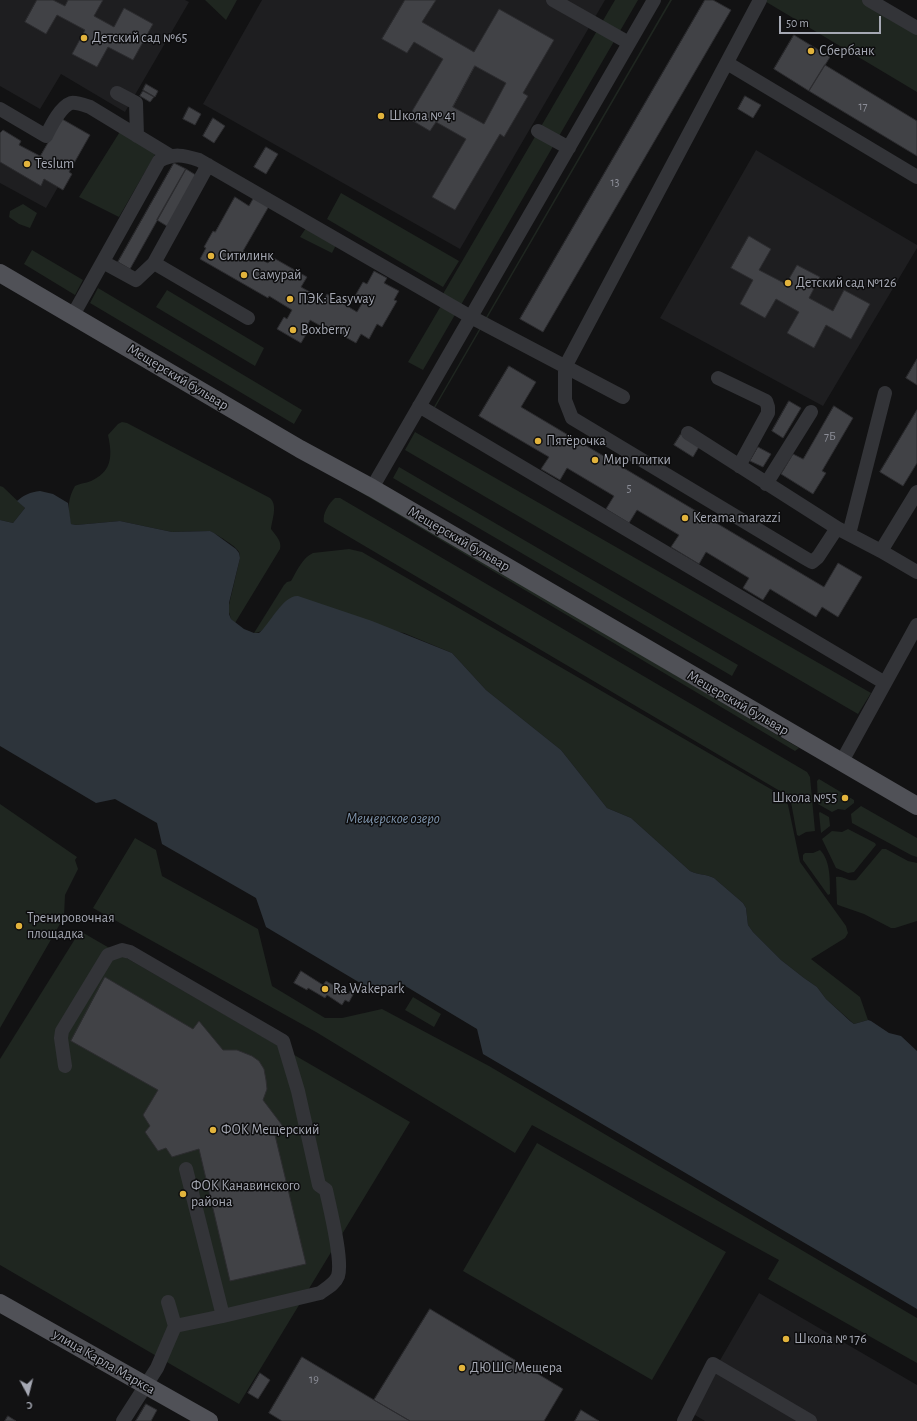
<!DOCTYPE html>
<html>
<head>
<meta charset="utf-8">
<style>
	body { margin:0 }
	#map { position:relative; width:917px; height:1421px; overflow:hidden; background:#121213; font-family:"Alegreya Sans",sans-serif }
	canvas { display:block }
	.north { position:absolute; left:8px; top:1373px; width:40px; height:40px; -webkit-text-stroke:3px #0d0d0e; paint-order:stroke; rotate:173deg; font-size:11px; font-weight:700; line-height:16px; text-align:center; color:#a5a8b3 }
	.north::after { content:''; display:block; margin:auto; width:14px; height:18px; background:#a5a8b3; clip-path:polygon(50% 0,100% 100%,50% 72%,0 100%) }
	.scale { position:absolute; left:779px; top:16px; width:102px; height:18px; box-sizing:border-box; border:2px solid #a5a8b3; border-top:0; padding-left:5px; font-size:12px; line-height:14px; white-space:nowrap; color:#a5a8b3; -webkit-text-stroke:3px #0d0d0e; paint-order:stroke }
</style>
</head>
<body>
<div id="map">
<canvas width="917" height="1421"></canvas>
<div class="north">С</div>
<div class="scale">50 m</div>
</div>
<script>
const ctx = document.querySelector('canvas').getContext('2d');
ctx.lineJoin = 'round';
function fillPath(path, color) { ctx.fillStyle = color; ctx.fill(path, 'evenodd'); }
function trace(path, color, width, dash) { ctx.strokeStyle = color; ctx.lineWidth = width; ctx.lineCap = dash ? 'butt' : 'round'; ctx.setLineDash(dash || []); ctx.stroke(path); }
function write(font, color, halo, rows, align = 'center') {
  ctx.font = font + ' "Alegreya Sans",sans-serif'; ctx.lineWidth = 3; ctx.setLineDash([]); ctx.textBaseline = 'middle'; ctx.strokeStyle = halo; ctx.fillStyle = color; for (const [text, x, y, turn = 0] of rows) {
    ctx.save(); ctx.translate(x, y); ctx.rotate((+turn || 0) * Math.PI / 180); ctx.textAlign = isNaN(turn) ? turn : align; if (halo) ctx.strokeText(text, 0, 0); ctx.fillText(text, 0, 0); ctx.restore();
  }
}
const built = new Path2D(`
	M 0,0 L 185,0 L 189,2 L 125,112 L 61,74 L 40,109 L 0,86 Z
	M 262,0 L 605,0 L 460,249 L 203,104 Z
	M 756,150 L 917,245 L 917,248 L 823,406 L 660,318 Z
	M 0,162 L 40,185 L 44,179 L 58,187 L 46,208 L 0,183 Z
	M 759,1293 L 917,1385 L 917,1421 L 705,1421 L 690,1412 Z`);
const green = new Path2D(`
	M 205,0 L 237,0 L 226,20 Z
	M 615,0 L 638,0 L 458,310 L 440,299 Z
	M 670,0 L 672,0 L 432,413 L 431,412 Z
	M 763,0 L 869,0 L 917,28 L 917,92 Z
	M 121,130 L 157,151 L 119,217 L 79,197 Z
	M 341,193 L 459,261 L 443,287 L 327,219 Z
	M 23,204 L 37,213 L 30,228 L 19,224 L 9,217 L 10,211 Z
	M 306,228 L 336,245 L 332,253 L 300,237 Z
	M 32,250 L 83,280 L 75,295 L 24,264 Z
	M 98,288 L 302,410 L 294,424 L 90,303 Z
	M 167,290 L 264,348 L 255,366 L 156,307 Z
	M 442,304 L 456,313 L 423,370 L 408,362 Z
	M 122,422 L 127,423 L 270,498 C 278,505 272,520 271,529 C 276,536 282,541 280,549 L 235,623 L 231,619 L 228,609 L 240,558 C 239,556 240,554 239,552 C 236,546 216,534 210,531 L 172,532 L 120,521 L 76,525 L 71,524 C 67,510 68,498 75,486 C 81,483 88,483 93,480 C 113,470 112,454 108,435 L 118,424 Z
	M 415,432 L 871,693 L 858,714 L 405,450 Z
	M 399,467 L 738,665 L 732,676 L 393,478 Z
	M 342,478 L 799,748 L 795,751 L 340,480 Z
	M 0,486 L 3,487 L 25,508 L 13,523 L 0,520 Z
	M 335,498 L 340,498 L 807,772 L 810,777 L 815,831 L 806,832 L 799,836 L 797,835 L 791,802 L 789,798 L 785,794 L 324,522 C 322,514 329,503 335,498 Z
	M 349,549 L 362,552 L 781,795 L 785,799 L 788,805 L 800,862 L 846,926 L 848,933 L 845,938 L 811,959 L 860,997 L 868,1020 L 854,1024 L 826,999 L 817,987 L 804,978 L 781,960 L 753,932 L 748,925 L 746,908 L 743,903 L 714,878 C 706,874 698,875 690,871 L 631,818 L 607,808 L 561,750 L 486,690 L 452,653 L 404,633 L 279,609 C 272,618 266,633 254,633 L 284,585 L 287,582 L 291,581 C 297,571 302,558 313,553 Z
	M 819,779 L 854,800 L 854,803 L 845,810 L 838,809 L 832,812 L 818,804 L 817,781 Z
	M 0,804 L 77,857 L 75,860 L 78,869 L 65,895 L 64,917 L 0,1028 Z
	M 861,806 L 917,838 L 917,857 L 911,855 L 852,823 L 851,814 Z
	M 820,812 L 829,817 L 830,826 L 821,833 L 819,813 Z
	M 848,829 L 875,843 L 876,845 L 854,872 L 848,873 L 836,868 L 822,839 L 832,831 L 842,832 Z
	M 135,838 L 156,850 L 162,876 L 258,929 L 272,986 L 325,1018 L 342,1018 L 382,1009 L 489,1066 L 917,1318 L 917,1363 L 768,1279 L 779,1260 L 532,1125 L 515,1153 L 316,1032 L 93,908 Z
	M 882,849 L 886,849 L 908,861 L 917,863 L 917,921 L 895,928 L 891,928 L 864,914 L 838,905 L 837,904 L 836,877 C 843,875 848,882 856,880 Z
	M 820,850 C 830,860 830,878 830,892 L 830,894 L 828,895 L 803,860 L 803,855 L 805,853 L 813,853 Z
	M 80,931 L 410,1122 L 239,1404 L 0,1265 L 0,1059 Z
	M 413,997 L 441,1014 L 434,1027 L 405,1010 Z
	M 537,1143 L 726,1252 L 652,1380 L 463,1271 Z`);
const water = new Path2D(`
	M 40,491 L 53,494 L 68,503 L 71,524 L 76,525 L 120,521 L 172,532 L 210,531 L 214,533 L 236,549 L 239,553 L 240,558 L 229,603 L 229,614 L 231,619 L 244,629 L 254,633 L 259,633 C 270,624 283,595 298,596 L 372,621 L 452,653 L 486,690 L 561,750 L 607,808 L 631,818 L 690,871 C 698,875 706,874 714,878 L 743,903 L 746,908 L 748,925 L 753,932 L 781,960 L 804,978 L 817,987 L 826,999 L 850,1021 L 854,1024 L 868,1020 L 871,1021 L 889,1033 L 901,1036 L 917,1051 L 917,1309 L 483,1054 L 477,1029 L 402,984 L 372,990 L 266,927 L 256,898 L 162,844 L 157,823 L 115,799 L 96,803 L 0,746 L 0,520 L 13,523 L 25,508 L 17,501 C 24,495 30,492 40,491 Z`);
const building = new Path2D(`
	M 37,0 L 53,0 L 65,6 L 68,0 L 103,0 L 94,16 L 114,27 L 124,8 L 153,24 L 133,60 L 108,47 L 97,67 L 72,54 L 85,30 L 57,15 L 46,34 L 25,22 Z
	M 405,0 L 436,0 L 422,22 L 474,52 L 499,9 L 554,40 L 523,93 L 528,96 L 504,137 L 500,134 L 455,210 L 432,197 L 466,139 L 436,122 L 430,131 L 408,118 L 443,59 L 414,42 L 407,53 L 382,39 ZM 475,66 L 506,83 L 484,124 L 453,107 Z
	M 705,0 L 713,0 L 731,10 L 543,332 L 520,319 Z
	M 794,35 L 830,57 L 809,91 L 774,69 Z
	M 825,65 L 917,121 L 917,156 L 809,91 Z
	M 146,84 L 158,91 L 155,97 L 143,90 Z
	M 143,91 L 154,97 L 150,102 L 140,96 Z
	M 745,96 L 761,105 L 753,118 L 738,109 Z
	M 189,107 L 201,114 L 195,125 L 183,119 Z
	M 213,118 L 225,126 L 214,143 L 203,136 Z
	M 62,119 L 90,135 L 69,172 L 72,174 L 63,190 L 44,179 L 41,186 L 0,162 L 0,133 L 3,130 L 21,141 L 19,145 L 40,156 Z
	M 266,147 L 278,154 L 266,174 L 254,167 Z
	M 174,163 L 186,169 L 130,269 L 118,262 Z
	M 186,169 L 199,177 L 170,228 L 157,220 Z
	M 235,197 L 249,206 L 254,197 L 269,206 L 243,251 L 268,263 L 272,257 L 307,277 L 301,287 L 324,300 L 327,294 L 357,312 L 364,300 L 355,296 L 363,282 L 367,284 L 374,271 L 387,278 L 384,283 L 399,291 L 394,300 L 397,301 L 382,327 L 377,324 L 369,339 L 361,334 L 356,343 L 338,333 L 337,335 L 310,320 L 305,330 L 308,331 L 301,343 L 277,329 L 284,317 L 287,319 L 292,310 L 269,296 L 268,298 L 200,259 L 206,248 L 204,247 L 213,231 L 215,232 Z
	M 749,236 L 771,249 L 759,270 L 786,284 L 797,265 L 820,277 L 809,298 L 833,311 L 844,290 L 870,304 L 851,339 L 826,325 L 814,348 L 787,333 L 799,312 L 776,299 L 765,318 L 740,304 L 753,280 L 731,268 Z
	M 917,359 L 917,385 L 906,378 Z
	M 509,366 L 536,382 L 521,407 L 824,587 L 838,563 L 862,577 L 838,617 L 822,607 L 816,617 L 770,589 L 763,600 L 743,588 L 749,578 L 706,552 L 699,564 L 671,547 L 679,535 L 637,510 L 629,523 L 606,509 L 614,496 L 567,468 L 560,480 L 541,469 L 549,457 L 479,416 Z
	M 789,401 L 801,408 L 783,438 L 772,431 Z
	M 834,406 L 853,418 L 822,471 L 826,473 L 813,494 L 781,474 L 793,454 L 803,459 Z
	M 917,410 L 917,463 L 903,486 L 880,472 Z
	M 681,434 L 700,445 L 693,457 L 674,445 Z
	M 758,447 L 771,454 L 763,467 L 750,461 Z
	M 301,971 L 323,985 L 326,981 L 349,994 L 350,991 L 354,993 L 349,1002 L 345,1000 L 342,1005 L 327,995 L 325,998 L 308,988 L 307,990 L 294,983 Z
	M 105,977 L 193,1029 L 199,1021 L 223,1050 L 237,1050 L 252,1056 L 259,1061 L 264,1069 L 266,1080 L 267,1089 L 263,1100 L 285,1129 L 274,1131 L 306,1264 L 230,1281 L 199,1149 L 172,1157 L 166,1148 L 158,1151 L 145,1132 L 150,1126 L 143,1115 L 158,1090 L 71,1041 Z
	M 430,1309 L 563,1389 L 544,1421 L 410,1421 L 374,1400 Z
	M 302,1357 L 374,1400 L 410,1421 L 282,1421 L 269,1413 Z
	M 260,1373 L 270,1380 L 258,1399 L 248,1393 Z
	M 146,1404 L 157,1410 L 151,1421 L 136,1421 Z
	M 581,1410 L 599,1421 L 575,1421 Z
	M 8,1416 L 16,1421 L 5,1421 Z`);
const minor = new Path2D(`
	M 553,0 L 629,43
	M 760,0 L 565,367 L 565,400 L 572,418 L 805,558 L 812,562 L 818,557 L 837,528 L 881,551 L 917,572
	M 869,0 L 917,28
	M 727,63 L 917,177
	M 117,93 L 136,103 L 137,136
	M 0,109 L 46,136 C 51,126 60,107 71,103 C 76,102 84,105 90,107 L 169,155
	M 538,131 L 569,148
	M 103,262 L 136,280 L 154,263 L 208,165
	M 154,263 L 248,318
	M 73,315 L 159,161 C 174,153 183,155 199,160 L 471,317 L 623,397
	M 718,378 L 766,401 L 768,407 L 768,413 L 739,466
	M 419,406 L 885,683
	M 688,433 L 837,528
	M 766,484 L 811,412
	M 372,488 L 654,0
	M 849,534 L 885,393
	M 881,551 L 917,492
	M 841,763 L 917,625
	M 65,1066 L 61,1038 L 62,1031 L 108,955 L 122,950 L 130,952 L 283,1041 L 298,1091 L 319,1185 L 326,1190 C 330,1209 343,1260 338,1276 C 335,1284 327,1288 320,1293 L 223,1316 L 175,1326
	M 186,1169 L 223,1316
	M 123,1421 L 157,1368 L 175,1326 L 168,1302
	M 684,1421 L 713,1364 L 810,1421`);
const major = new Path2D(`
	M 0,273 L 300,449 L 372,488 L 917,806
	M 0,1303 L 209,1421`);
const markers = [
	[84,38,4,"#e2b33c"],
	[811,51,4,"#e2b33c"],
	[381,116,4,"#e2b33c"],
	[27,164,4,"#e2b33c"],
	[211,256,4,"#e2b33c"],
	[244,275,4,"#e2b33c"],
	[788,283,4,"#e2b33c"],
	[290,299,4,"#e2b33c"],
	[293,330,4,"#e2b33c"],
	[538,441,4,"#e2b33c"],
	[595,460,4,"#e2b33c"],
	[685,518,4,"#e2b33c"],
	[845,798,4,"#e2b33c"],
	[19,926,4,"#e2b33c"],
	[325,989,4,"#e2b33c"],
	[213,1130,4,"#e2b33c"],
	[183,1194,4,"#e2b33c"],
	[786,1339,4,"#e2b33c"],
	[462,1368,4,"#e2b33c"]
];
const numberNames = [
	["17",863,106],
	["13",615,182],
	["7Б",830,436],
	["5",629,488],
	["19",314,1379]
];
const poiNames = [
	["Детский сад №65",92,38],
	["Сбербанк",819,51],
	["Школа № 41",389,116],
	["Teslum",35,164],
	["Ситилинк",219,256],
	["Самурай",252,275],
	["Детский сад №126",796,283],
	["ПЭК: Easyway",298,299],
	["Boxberry",301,330],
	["Пятёрочка",546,441],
	["Мир плитки",603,460],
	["Kerama marazzi",693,518],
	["Школа №55",837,798,"right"],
	["Тренировочная",27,918],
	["площадка",27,934],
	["Ra Wakepark",333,989],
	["ФОК Мещерский",221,1130],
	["ФОК Канавинского",191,1186],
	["района",191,1202],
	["Школа № 176",794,1339],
	["ДЮШС Мещера",470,1368]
];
const streetNames = [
	["Мещерский бульвар",178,377,31],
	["Мещерский бульвар",459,539,30],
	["Мещерский бульвар",738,703,30],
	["улица Карла Маркса",104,1362,30]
];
const waterNames = [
	["Мещерское озеро",393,818]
];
fillPath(built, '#1e1e20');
fillPath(green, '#1f2620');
fillPath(water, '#2d343b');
fillPath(building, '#414246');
trace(building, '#2c2c2f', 1);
trace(minor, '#333438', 14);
trace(major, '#505157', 18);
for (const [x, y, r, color] of markers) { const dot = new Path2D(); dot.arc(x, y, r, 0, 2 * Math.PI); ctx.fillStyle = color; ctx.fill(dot); trace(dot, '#0d0d0e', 1.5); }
write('12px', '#8c8e98', null, numberNames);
write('14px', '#a5a8b3', '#0d0d0e', poiNames, 'left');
write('14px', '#a5a8b3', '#0d0d0e', streetNames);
write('italic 15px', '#7e94ac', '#0d0d0e', waterNames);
</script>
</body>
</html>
